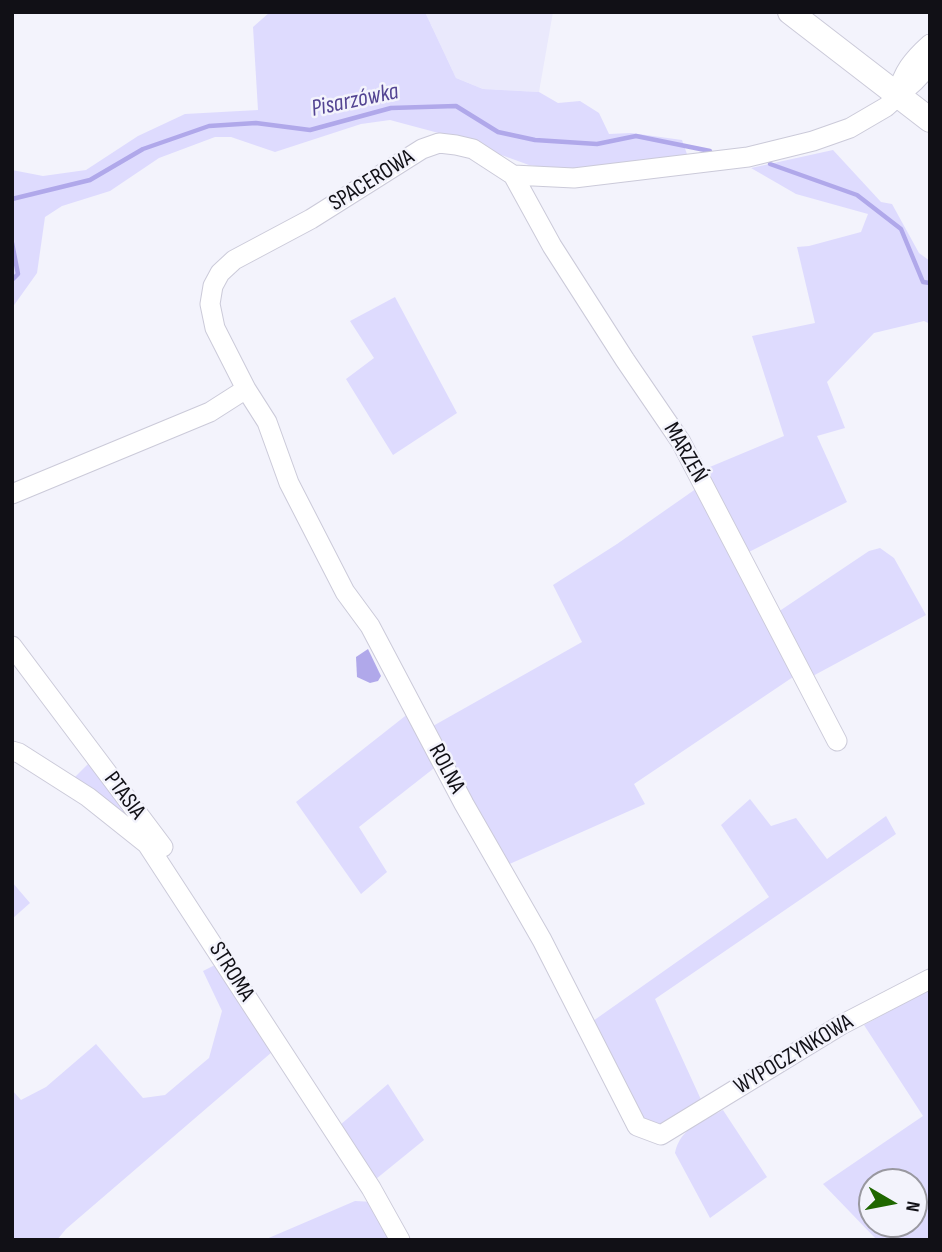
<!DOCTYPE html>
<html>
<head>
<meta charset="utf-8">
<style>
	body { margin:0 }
	#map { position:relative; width:942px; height:1252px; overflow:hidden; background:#f3f3fc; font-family:"Sofia Sans Condensed",sans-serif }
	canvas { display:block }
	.frame { position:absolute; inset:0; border:14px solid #111016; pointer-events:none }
	.north { position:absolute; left:858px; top:1168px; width:70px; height:70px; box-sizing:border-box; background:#f3f3fc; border:2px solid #9998a0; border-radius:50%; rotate:100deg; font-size:19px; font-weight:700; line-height:28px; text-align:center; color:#111016 }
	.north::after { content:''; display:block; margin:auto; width:24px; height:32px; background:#1f6700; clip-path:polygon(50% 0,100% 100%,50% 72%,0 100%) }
</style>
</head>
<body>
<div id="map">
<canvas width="942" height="1252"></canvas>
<div class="frame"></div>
<div class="north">N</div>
</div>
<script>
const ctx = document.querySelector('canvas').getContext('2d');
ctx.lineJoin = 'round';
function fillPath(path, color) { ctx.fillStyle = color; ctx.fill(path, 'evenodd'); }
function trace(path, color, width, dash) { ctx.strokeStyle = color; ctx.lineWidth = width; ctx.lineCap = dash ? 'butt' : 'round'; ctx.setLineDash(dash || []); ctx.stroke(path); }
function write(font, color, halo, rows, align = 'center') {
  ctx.font = font + ' "Sofia Sans Condensed",sans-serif'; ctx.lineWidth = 5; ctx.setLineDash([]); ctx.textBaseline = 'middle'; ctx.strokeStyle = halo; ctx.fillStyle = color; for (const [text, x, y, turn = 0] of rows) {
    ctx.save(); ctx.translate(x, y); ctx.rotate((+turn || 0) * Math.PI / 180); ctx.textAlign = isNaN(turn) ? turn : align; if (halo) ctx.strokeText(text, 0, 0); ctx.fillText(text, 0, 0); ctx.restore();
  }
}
const built = new Path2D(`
	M 425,12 L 553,12 L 539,92 L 483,89 L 456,78 Z`);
const green = new Path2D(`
	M 270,12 L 425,12 L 456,78 L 483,89 L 539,92 L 558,103 L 580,101 L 599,113 L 609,134 L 631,133 L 682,140 L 688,157 L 570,171 L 529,165 L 446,135 L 390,120 L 361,124 L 275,152 L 231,137 L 215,137 L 159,158 L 110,191 L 62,206 L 45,217 L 37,273 L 12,308 L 12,170 L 43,176 L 86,170 L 138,136 L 185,114 L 258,110 L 253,27 Z
	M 833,150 L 881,202 L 892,204 L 919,253 L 930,261 L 930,324 L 924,321 L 874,333 L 827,382 L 845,428 L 817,436 L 847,502 L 747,553 L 705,469 L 784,436 L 752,336 L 815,323 L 797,247 L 809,246 L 861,232 L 868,214 L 796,194 L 751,168 Z
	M 395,297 L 457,413 L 393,455 L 346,379 L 374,358 L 350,321 Z
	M 700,486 L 796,675 L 634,784 L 645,804 L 505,866 L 433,726 L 582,642 L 553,585 L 617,544 Z
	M 880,548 L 894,558 L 926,615 L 811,677 L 775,614 L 869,551 Z
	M 409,713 L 438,765 L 359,827 L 387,872 L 361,894 L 296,802 Z
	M 91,761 L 138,828 L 73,779 Z
	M 750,799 L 771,826 L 796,818 L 827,859 L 886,816 L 896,834 L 655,999 L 703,1104 L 666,1127 L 641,1118 L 593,1021 L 769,897 L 721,825 Z
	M 12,882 L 30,903 L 12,919 Z
	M 217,964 L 272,1052 L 66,1229 L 57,1240 L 12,1240 L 12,1090 L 21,1100 L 46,1087 L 96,1044 L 143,1098 L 165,1095 L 209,1058 L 222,1011 L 203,971 Z
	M 930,989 L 930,1240 L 877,1240 L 823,1184 L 923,1116 L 864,1025 ZM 872,1182 L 914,1182 L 914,1224 L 872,1224 Z
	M 388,1084 L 424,1140 L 376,1179 L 340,1125 Z
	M 723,1110 L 767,1177 L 710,1218 L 675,1153 C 680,1128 702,1121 723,1110 Z
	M 355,1201 L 374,1202 L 395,1240 L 264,1240 Z`);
const water = new Path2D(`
	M 368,649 L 381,676 L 378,681 L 370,683 L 357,677 L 356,657 Z`);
const stream = new Path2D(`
	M 770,164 L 857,195 L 901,229 L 923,282 L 930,283
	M 12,199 L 90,180 L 143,149 L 209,126 L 256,123 L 310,130 L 391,108 L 456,106 L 498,132 L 535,140 L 597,144 L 636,136 L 710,151
	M 12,243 L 18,274 L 12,280`);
const minor = new Path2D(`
	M 897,95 C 903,72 912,60 930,44
	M 513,175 L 552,246 L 625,360 L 681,442 L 837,741
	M 246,389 L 267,422 L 289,483 L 345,592 L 370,626 L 464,804 L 542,940 L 637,1126 L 661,1135 L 841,1025 L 930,979
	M 12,494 L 210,412 L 246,389 L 215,328 L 210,304 L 213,286 L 220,273 L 234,260 L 311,219 L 422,149 L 439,143 L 456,145 L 473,149 L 513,175 L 574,178 L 748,157 L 813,141 L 850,128 L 886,107 L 914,82 L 930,65
	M 12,646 L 163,847
	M 12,751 L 19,753 L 88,797 L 147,844 L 371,1188 L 400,1240`);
const major = new Path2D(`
	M 790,12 L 930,120`);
const streetNames = [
	["SPACEROWA",372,181,-32],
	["MARZEŃ",685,453,60],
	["ROLNA",446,769,62],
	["PTASIA",124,796,53],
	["STROMA",231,972,58],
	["WYPOCZYNKOWA",794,1055,-31]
];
const waterNames = [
	["Pisarzówka",355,101,-12]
];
fillPath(built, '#eae9fc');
fillPath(green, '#dedbfe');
fillPath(water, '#b0a8ea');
trace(stream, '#b0a8ea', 4.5);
trace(minor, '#cbcad9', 21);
trace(major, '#cbcad9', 26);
trace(minor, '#fff', 19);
trace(major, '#fff', 24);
write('23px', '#111016', '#f3f3fc', streetNames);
write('italic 24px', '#534492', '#f3f3fc', waterNames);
</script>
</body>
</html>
